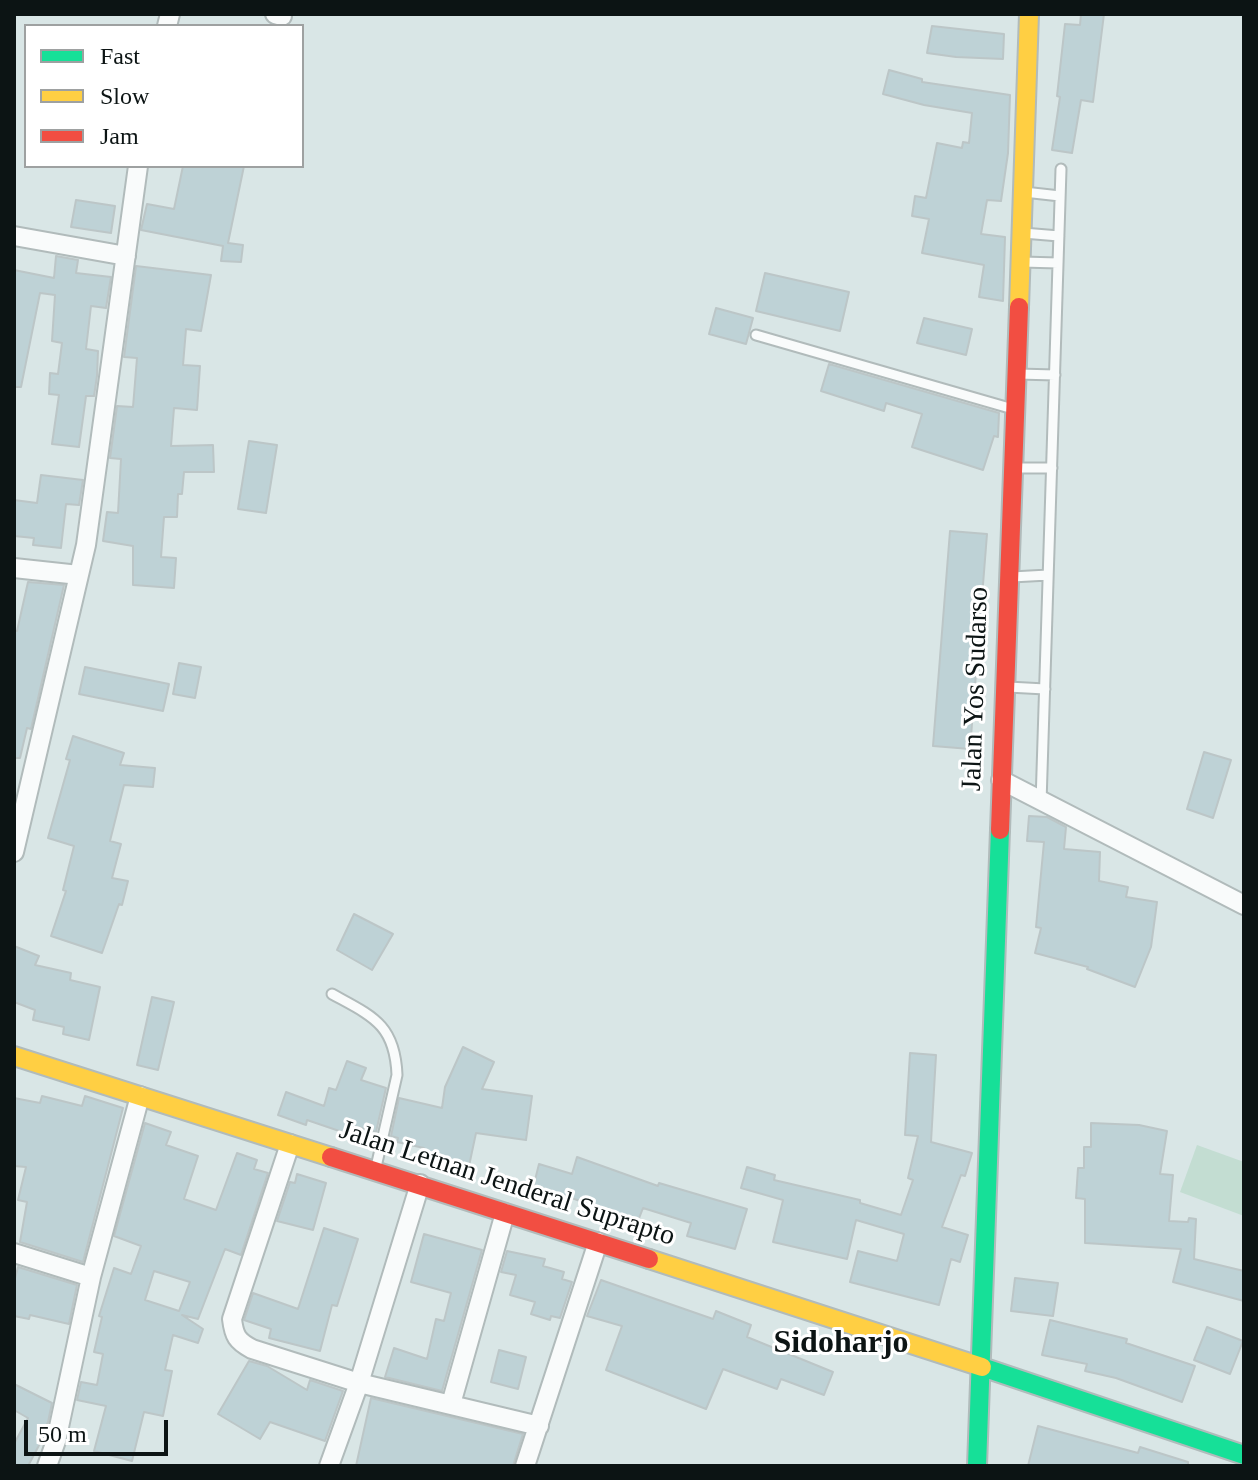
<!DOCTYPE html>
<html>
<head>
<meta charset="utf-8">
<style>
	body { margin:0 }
	#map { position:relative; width:1258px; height:1480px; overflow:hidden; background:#d9e6e6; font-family:"Times New Roman",serif }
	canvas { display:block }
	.frame { position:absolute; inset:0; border:16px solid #0c1414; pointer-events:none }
	.legend { position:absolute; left:24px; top:24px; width:280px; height:144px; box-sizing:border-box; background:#fff; border:2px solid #9ea1a1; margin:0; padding:10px 14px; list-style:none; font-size:24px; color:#0c1414 }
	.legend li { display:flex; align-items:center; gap:16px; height:40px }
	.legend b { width:40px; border:2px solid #9ea1a1 }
	.scale { position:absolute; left:24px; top:1420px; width:144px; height:36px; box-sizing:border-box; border:4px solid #0c1414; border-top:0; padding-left:10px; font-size:24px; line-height:28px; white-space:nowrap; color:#0c1414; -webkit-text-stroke:6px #fff; paint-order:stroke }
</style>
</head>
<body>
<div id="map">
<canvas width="1258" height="1480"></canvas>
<div class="frame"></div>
<ul class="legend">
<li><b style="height:10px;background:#16e098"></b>Fast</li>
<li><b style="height:10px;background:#ffcf43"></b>Slow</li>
<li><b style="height:10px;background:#f24e42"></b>Jam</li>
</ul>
<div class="scale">50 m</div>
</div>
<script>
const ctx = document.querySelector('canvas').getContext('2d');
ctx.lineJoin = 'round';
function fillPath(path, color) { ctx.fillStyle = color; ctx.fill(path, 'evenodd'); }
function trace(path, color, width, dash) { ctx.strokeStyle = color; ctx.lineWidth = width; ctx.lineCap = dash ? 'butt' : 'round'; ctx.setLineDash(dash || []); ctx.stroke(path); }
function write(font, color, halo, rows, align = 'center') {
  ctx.font = font + ' "Times New Roman",serif'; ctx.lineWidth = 6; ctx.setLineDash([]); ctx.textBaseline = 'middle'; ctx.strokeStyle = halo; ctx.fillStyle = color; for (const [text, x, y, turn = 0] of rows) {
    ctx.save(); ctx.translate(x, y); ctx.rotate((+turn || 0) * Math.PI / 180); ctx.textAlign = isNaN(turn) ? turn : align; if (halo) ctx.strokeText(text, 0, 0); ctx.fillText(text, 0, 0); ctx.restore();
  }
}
const green = new Path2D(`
	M 1197,1145 L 1244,1162 L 1244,1216 L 1180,1192 Z`);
const building = new Path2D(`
	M 1081,14 L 1104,14 L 1093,102 L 1081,100 L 1072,153 L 1052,150 L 1060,97 L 1057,96 L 1065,24 L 1080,25 Z
	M 932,26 L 1004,34 L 1003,59 L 956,57 L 927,53 Z
	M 889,70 L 922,79 L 922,82 L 1010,95 L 1008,153 L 1001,201 L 987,200 L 981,234 L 1005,237 L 1003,301 L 979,297 L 984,265 L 922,253 L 929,219 L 912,216 L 915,196 L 926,198 L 937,143 L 962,148 L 963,142 L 969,143 L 972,113 L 924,105 L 883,94 Z
	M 183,166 L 244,166 L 228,243 L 243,245 L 241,262 L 221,261 L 223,246 L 141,230 L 147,204 L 174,209 Z
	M 76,200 L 115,206 L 111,233 L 71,227 Z
	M 56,256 L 78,260 L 76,273 L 111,277 L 106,308 L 91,306 L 86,349 L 98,351 L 97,376 L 94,396 L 86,396 L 79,447 L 52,444 L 59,395 L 49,394 L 50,373 L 58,374 L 62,343 L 52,341 L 55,295 L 40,293 L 21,387 L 14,387 L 14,270 L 54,278 Z
	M 136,266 L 211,275 L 201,331 L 186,329 L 183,365 L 200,366 L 197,410 L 174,408 L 171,446 L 213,445 L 214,472 L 184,472 L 182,494 L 178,494 L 177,517 L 164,517 L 161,557 L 176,558 L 174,588 L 133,585 L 133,546 L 103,541 L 107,512 L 118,513 L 121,459 L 110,458 L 117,406 L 133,407 L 137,358 L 124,357 Z
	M 765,273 L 849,292 L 840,331 L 756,311 Z
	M 716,308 L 753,318 L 746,344 L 709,334 Z
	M 924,318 L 972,329 L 966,355 L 917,343 Z
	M 829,364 L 999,413 L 998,437 L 994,436 L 983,470 L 912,447 L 922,414 L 886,403 L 884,411 L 821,391 Z
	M 249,441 L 277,445 L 266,513 L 238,509 Z
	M 41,475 L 83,480 L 79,505 L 66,504 L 61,548 L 33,545 L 34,538 L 14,536 L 14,500 L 37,503 Z
	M 950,531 L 987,534 L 970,749 L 933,746 Z
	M 28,582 L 64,585 L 31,729 L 27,728 L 20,758 L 14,758 L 14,631 L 17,631 Z
	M 179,663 L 201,667 L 195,698 L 173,694 Z
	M 85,667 L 169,684 L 163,711 L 79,694 Z
	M 73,736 L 124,753 L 120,765 L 155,768 L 153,787 L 124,785 L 110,841 L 121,844 L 112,878 L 128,881 L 122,905 L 119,904 L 102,953 L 51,936 L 66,891 L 63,890 L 74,846 L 48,838 L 70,760 L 66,759 Z
	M 1204,752 L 1231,760 L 1213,818 L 1187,809 Z
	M 1029,816 L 1047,817 L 1066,827 L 1064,849 L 1100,852 L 1099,881 L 1128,887 L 1126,897 L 1157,902 L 1151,947 L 1135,987 L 1087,969 L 1088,967 L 1035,953 L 1041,928 L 1036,927 L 1044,842 L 1027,841 Z
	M 354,914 L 393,934 L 372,970 L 337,950 Z
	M 14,946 L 39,956 L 35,965 L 71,973 L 70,980 L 100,987 L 89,1040 L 63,1034 L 64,1027 L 33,1020 L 35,1010 L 14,1002 Z
	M 152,997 L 174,1002 L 158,1070 L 137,1065 Z
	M 463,1047 L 494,1062 L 482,1089 L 532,1096 L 526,1140 L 476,1133 L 469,1166 L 422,1156 L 424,1148 L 397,1142 L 398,1138 L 391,1136 L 399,1098 L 442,1108 L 445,1087 Z
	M 910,1053 L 936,1055 L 931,1142 L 972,1153 L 965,1176 L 961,1175 L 942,1227 L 968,1235 L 960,1262 L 951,1259 L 939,1305 L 850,1282 L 858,1251 L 897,1261 L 904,1234 L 856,1220 L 847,1259 L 773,1242 L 783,1200 L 741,1188 L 747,1167 L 775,1175 L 774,1180 L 860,1200 L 860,1203 L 901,1215 L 913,1180 L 908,1178 L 918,1136 L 905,1135 Z
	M 347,1061 L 366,1068 L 361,1080 L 386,1088 L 376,1132 L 354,1126 L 351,1135 L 307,1120 L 306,1125 L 278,1115 L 286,1092 L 324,1106 L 329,1088 L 336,1090 Z
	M 42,1096 L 82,1106 L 85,1096 L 123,1108 L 83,1262 L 20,1242 L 27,1202 L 18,1200 L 26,1167 L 14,1166 L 14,1098 L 40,1103 Z
	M 145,1123 L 171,1132 L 166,1145 L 198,1156 L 184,1199 L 216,1210 L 237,1153 L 257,1160 L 254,1169 L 268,1173 L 241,1255 L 225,1249 L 198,1319 L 182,1315 L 203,1329 L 198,1343 L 173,1335 L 165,1370 L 172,1371 L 163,1416 L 144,1412 L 132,1461 L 94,1451 L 106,1406 L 77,1400 L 81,1382 L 97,1385 L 103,1354 L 94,1352 L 102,1317 L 99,1316 L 114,1268 L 131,1274 L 141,1246 L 114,1236 ZM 154,1271 L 190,1282 L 179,1311 L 145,1300 Z
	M 1091,1123 L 1139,1125 L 1167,1131 L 1160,1174 L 1173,1175 L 1169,1221 L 1188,1222 L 1189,1218 L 1196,1219 L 1194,1259 L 1244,1271 L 1244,1301 L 1173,1282 L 1181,1249 L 1085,1243 L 1085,1199 L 1076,1198 L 1078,1168 L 1084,1168 L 1084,1147 L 1091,1147 Z
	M 577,1157 L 658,1186 L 659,1183 L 747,1209 L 735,1249 L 687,1236 L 691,1223 L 643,1208 L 638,1221 L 557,1193 L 555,1202 L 531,1196 L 539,1164 L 572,1174 Z
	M 297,1174 L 326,1183 L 313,1230 L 277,1221 L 290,1182 L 295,1183 Z
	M 324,1228 L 358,1239 L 337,1306 L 332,1305 L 320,1351 L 269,1338 L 271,1329 L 244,1320 L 253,1293 L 298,1309 Z
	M 424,1234 L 482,1250 L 442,1391 L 385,1377 L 394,1348 L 427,1359 L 436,1319 L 444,1321 L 451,1293 L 411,1282 Z
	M 507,1251 L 545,1259 L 543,1266 L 564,1272 L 562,1279 L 572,1282 L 560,1318 L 551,1316 L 550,1320 L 531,1314 L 535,1302 L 510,1295 L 516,1275 L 501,1272 Z
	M 18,1267 L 77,1285 L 69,1324 L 30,1315 L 29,1319 L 14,1316 L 14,1282 Z
	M 1015,1278 L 1058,1283 L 1053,1316 L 1011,1311 Z
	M 601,1280 L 713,1319 L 716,1311 L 751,1325 L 747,1337 L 833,1372 L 824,1395 L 781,1379 L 777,1389 L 723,1369 L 706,1409 L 606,1370 L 622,1326 L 587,1316 Z
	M 1050,1320 L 1127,1339 L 1126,1343 L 1195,1366 L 1182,1402 L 1116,1378 L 1085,1371 L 1087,1364 L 1042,1355 Z
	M 1207,1327 L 1243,1341 L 1230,1374 L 1194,1360 Z
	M 499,1350 L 526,1357 L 518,1389 L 491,1382 Z
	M 249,1361 L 267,1366 L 307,1390 L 310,1380 L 343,1391 L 325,1441 L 270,1422 L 260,1439 L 218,1414 Z
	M 14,1384 L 52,1403 L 48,1422 L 42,1434 L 44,1436 L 28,1466 L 14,1466 L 14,1444 L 28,1418 L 14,1410 Z
	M 371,1398 L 523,1434 L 513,1466 L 356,1466 Z
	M 1038,1426 L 1138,1453 L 1140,1447 L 1188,1462 L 1188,1466 L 1028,1466 Z`);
const lane = new Path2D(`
	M 1024,192 L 1060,196
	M 1023,233 L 1059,236
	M 1022,262 L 1058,263
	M 756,335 L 1013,409
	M 1018,374 L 1055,375
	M 1015,468 L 1052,468
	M 1012,577 L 1048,575
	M 1008,687 L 1045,689
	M 1041,803 L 1061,169
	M 332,994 C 372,1016 395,1024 397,1075 L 376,1167`);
const street = new Path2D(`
	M 275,14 L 282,16
	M 167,26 L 170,14
	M 14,236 L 126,256
	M 14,568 L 79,575
	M 1001,780 L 1244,905
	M 14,852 L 86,545 L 138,166
	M 290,1144 L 232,1319 C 234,1336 237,1341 252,1349 L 359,1383 L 329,1466
	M 420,1184 L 359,1383 L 539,1426
	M 14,1253 L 91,1277
	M 451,1404 L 505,1213
	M 47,1466 L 56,1441 L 91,1277 L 140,1096
	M 525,1466 L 598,1242`);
const fast = new Path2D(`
	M 982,1367 L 1244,1455
	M 977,1466 L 1000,830`);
const slow = new Path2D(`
	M 1019,307 L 1029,14
	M 14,1056 L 331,1157
	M 649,1259 L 982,1367`);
const jam = new Path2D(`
	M 1000,830 L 1019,307
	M 331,1157 L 649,1259`);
const streetNames = [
	["Jalan Yos Sudarso",976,689,-88],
	["Jalan Letnan Jenderal Suprapto",507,1184,18]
];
const quarterNames = [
	["Sidoharjo",841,1344]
];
fillPath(green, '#c3ddd2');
fillPath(building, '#bed2d6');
trace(building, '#bcc6c7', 2);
trace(lane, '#b1bbbb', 13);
trace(street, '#b1bbbb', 22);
trace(fast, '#b1bbbb', 22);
trace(slow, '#b1bbbb', 22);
trace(jam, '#b1bbbb', 22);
trace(lane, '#f9fbfb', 9);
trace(street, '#f9fbfb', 18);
trace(fast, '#16e098', 18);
trace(slow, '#ffcf43', 18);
trace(jam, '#f24e42', 18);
write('28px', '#0c1414', '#fff', streetNames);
write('bold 32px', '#0c1414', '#fff', quarterNames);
</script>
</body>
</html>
